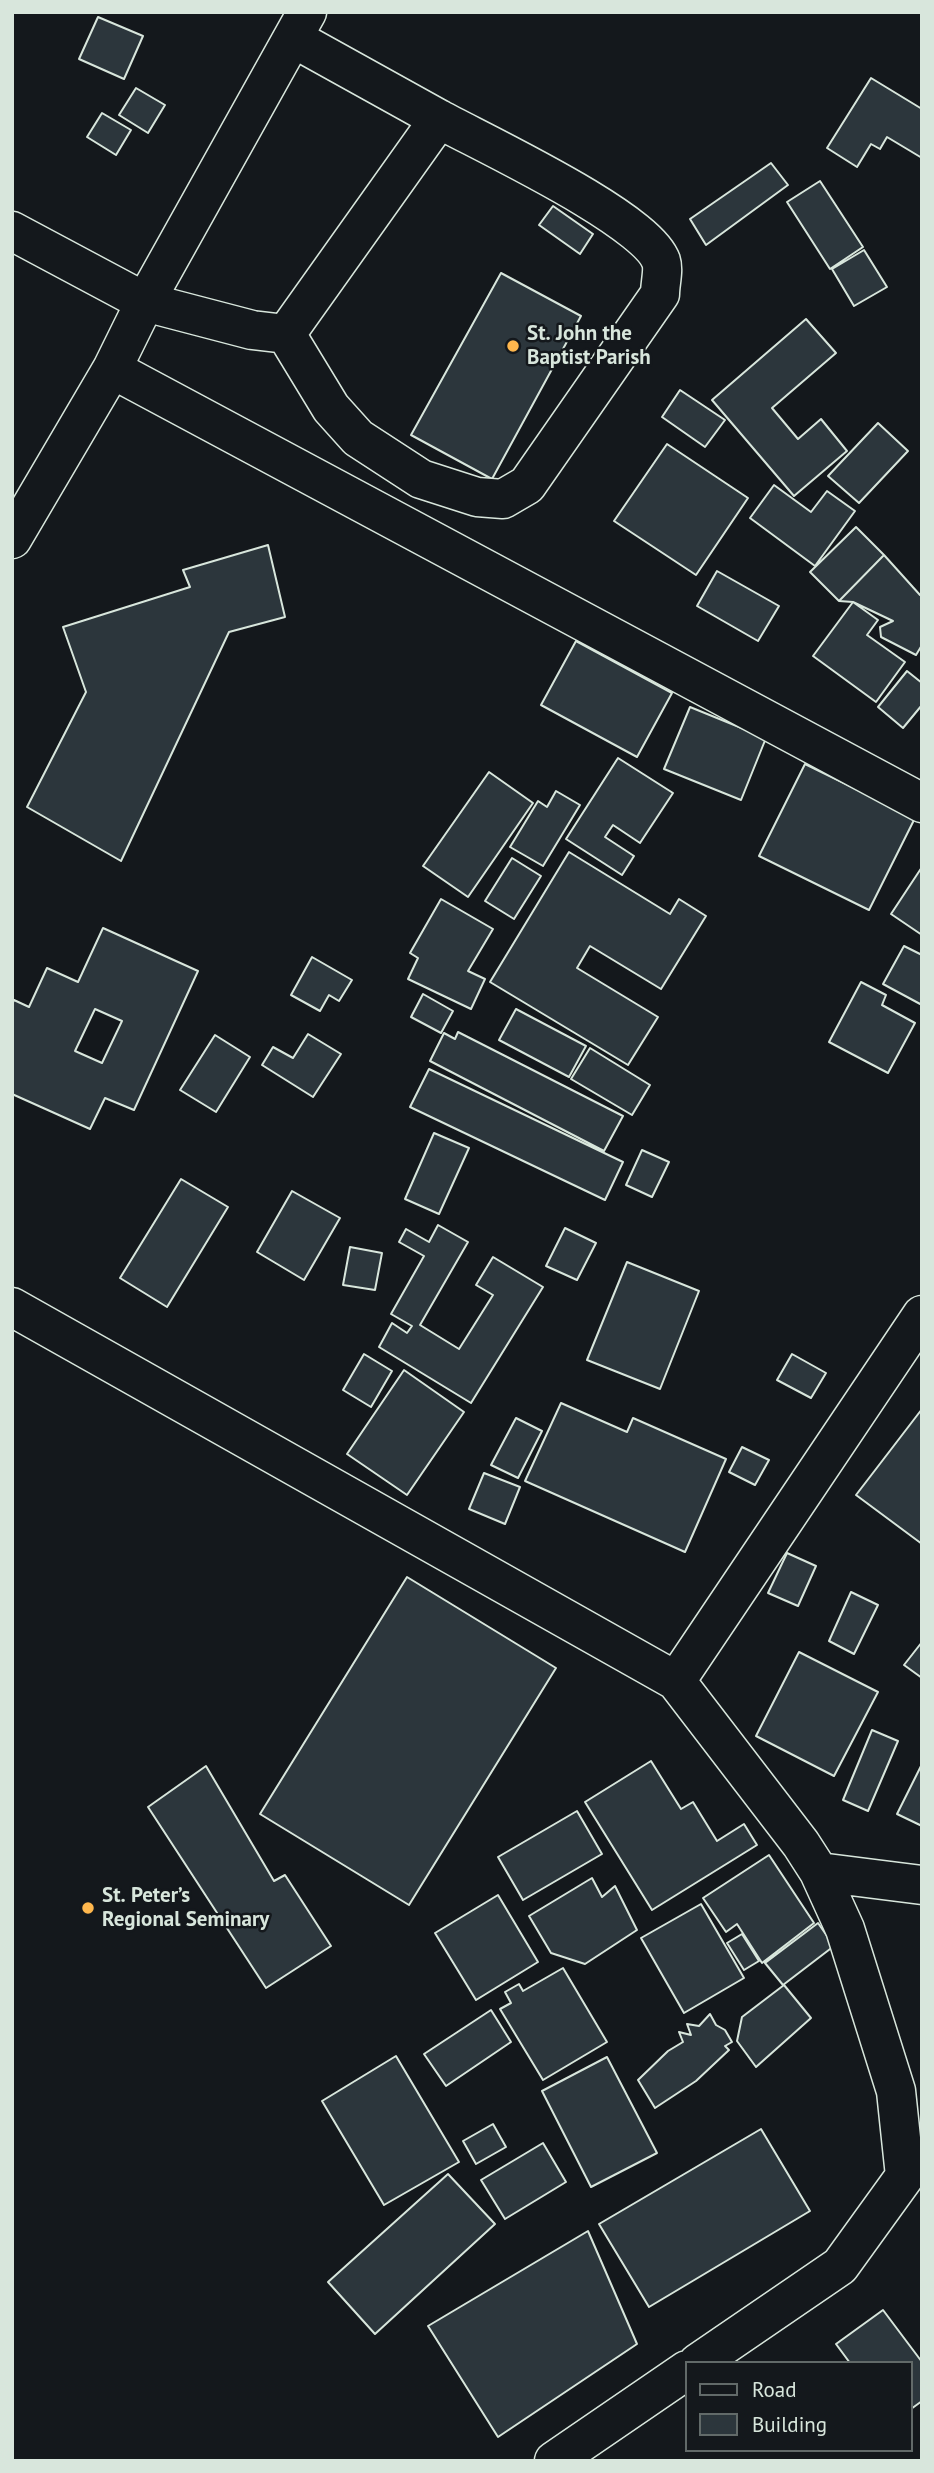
<!DOCTYPE html>
<html>
<head>
<meta charset="utf-8">
<style>
	body { margin:0 }
	#map { position:relative; width:934px; height:2473px; overflow:hidden; background:#14181c; font-family:"PT Sans",sans-serif }
	canvas { display:block }
	.frame { position:absolute; inset:0; border:14px solid #d8e6dc; pointer-events:none }
	.legend { position:absolute; left:685px; top:2361px; width:228px; height:91px; box-sizing:border-box; background:#14181c; border:2px solid #626a69; margin:0; padding:9px 12px; list-style:none; font-size:21px; color:#d8e6dc }
	.legend li { display:flex; align-items:center; gap:14px; height:35px }
	.legend b { width:35px; border:2px solid #626a69 }
</style>
</head>
<body>
<div id="map">
<canvas width="934" height="2473"></canvas>
<div class="frame"></div>
<ul class="legend">
<li><b style="height:9px;background:#14181c"></b>Road</li>
<li><b style="height:19px;background:#2c363c"></b>Building</li>
</ul>
</div>
<script>
const ctx = document.querySelector('canvas').getContext('2d');
ctx.lineJoin = 'round';
function fillPath(path, color) { ctx.fillStyle = color; ctx.fill(path, 'evenodd'); }
function trace(path, color, width, dash) { ctx.strokeStyle = color; ctx.lineWidth = width; ctx.lineCap = dash ? 'butt' : 'round'; ctx.setLineDash(dash || []); ctx.stroke(path); }
function write(font, color, halo, rows, align = 'center') {
  ctx.font = font + ' "PT Sans",sans-serif'; ctx.lineWidth = 5; ctx.setLineDash([]); ctx.textBaseline = 'middle'; ctx.strokeStyle = halo; ctx.fillStyle = color; for (const [text, x, y, turn = 0] of rows) {
    ctx.save(); ctx.translate(x, y); ctx.rotate((+turn || 0) * Math.PI / 180); ctx.textAlign = isNaN(turn) ? turn : align; if (halo) ctx.strokeText(text, 0, 0); ctx.fillText(text, 0, 0); ctx.restore();
  }
}
const building = new Path2D(`
	M 98,17 L 143,36 L 124,79 L 79,59 Z
	M 871,78 L 922,109 L 922,158 L 887,137 L 880,149 L 871,144 L 857,167 L 827,148 Z
	M 136,88 L 165,105 L 148,133 L 119,115 Z
	M 102,113 L 131,130 L 116,155 L 87,137 Z
	M 771,163 L 788,185 L 706,245 L 690,219 Z
	M 820,181 L 863,247 L 830,269 L 787,202 Z
	M 553,206 L 593,234 L 580,254 L 539,225 Z
	M 864,250 L 887,287 L 854,306 L 832,269 Z
	M 501,273 L 581,316 L 492,479 L 411,435 Z
	M 806,319 L 836,353 L 772,408 L 798,439 L 821,419 L 847,451 L 794,496 L 712,400 Z
	M 680,390 L 725,420 L 705,447 L 662,417 Z
	M 878,423 L 908,451 L 859,503 L 828,476 Z
	M 667,444 L 748,498 L 696,575 L 614,521 Z
	M 774,485 L 811,512 L 827,491 L 855,511 L 815,566 L 750,518 Z
	M 856,527 L 884,555 L 839,601 L 810,572 Z
	M 268,545 L 285,617 L 229,632 L 121,861 L 27,807 L 86,692 L 63,627 L 190,587 L 183,570 Z
	M 884,555 L 920,595 L 922,594 L 922,645 L 916,655 L 881,637 L 880,627 L 893,621 L 853,602 L 839,601 Z
	M 717,571 L 779,606 L 758,641 L 697,606 Z
	M 853,602 L 878,620 L 867,635 L 905,662 L 876,702 L 813,656 Z
	M 576,641 L 672,693 L 637,757 L 541,705 Z
	M 907,671 L 922,683 L 922,705 L 903,728 L 878,707 Z
	M 690,707 L 766,738 L 741,800 L 664,769 Z
	M 618,758 L 673,793 L 640,843 L 613,825 L 605,837 L 634,856 L 622,875 L 566,839 Z
	M 805,764 L 915,818 L 869,910 L 759,856 Z
	M 489,772 L 533,803 L 468,897 L 423,866 Z
	M 556,791 L 580,805 L 543,866 L 510,847 L 538,801 L 547,807 Z
	M 569,852 L 670,914 L 679,899 L 706,916 L 661,989 L 590,946 L 577,968 L 658,1017 L 628,1065 L 490,982 Z
	M 512,858 L 541,876 L 514,919 L 485,901 Z
	M 922,867 L 922,935 L 891,914 Z
	M 441,899 L 493,929 L 468,971 L 485,979 L 471,1009 L 408,979 L 418,958 L 410,953 Z
	M 103,928 L 198,971 L 134,1110 L 105,1098 L 90,1129 L 12,1094 L 12,1005 L 14,1000 L 29,1007 L 47,968 L 78,982 ZM 95,1009 L 122,1021 L 102,1063 L 75,1051 Z
	M 904,946 L 922,955 L 922,1005 L 883,984 Z
	M 312,957 L 352,980 L 339,1001 L 329,995 L 320,1011 L 291,995 Z
	M 861,982 L 886,995 L 882,1005 L 915,1023 L 888,1073 L 829,1042 Z
	M 423,994 L 453,1011 L 441,1033 L 411,1017 Z
	M 516,1009 L 586,1046 L 569,1077 L 499,1040 Z
	M 458,1032 L 623,1116 L 604,1151 L 430,1061 L 444,1033 L 455,1039 Z
	M 308,1034 L 341,1054 L 313,1097 L 262,1065 L 273,1047 L 293,1058 Z
	M 215,1035 L 250,1057 L 216,1112 L 180,1090 Z
	M 590,1048 L 650,1085 L 632,1115 L 571,1079 Z
	M 429,1069 L 623,1162 L 605,1200 L 410,1107 Z
	M 434,1133 L 469,1148 L 439,1214 L 405,1199 Z
	M 642,1150 L 669,1162 L 652,1197 L 626,1185 Z
	M 181,1179 L 228,1207 L 167,1307 L 120,1278 Z
	M 292,1191 L 340,1218 L 304,1280 L 257,1252 Z
	M 438,1225 L 468,1242 L 420,1325 L 459,1349 L 493,1295 L 476,1285 L 493,1257 L 543,1287 L 471,1403 L 379,1347 L 392,1323 L 407,1333 L 412,1326 L 391,1314 L 424,1256 L 399,1242 L 406,1229 L 429,1242 Z
	M 565,1228 L 596,1243 L 577,1280 L 546,1266 Z
	M 350,1247 L 382,1253 L 375,1290 L 343,1285 Z
	M 627,1262 L 699,1291 L 660,1389 L 587,1360 Z
	M 364,1354 L 392,1371 L 371,1407 L 343,1390 Z
	M 792,1354 L 826,1373 L 811,1398 L 777,1380 Z
	M 404,1370 L 464,1412 L 407,1495 L 347,1454 Z
	M 561,1403 L 627,1432 L 633,1418 L 726,1459 L 685,1552 L 525,1481 Z
	M 922,1409 L 922,1544 L 856,1495 Z
	M 516,1418 L 542,1431 L 518,1478 L 491,1465 Z
	M 742,1447 L 769,1460 L 755,1485 L 729,1472 Z
	M 484,1473 L 520,1487 L 505,1524 L 469,1509 Z
	M 787,1553 L 816,1566 L 798,1606 L 768,1593 Z
	M 407,1577 L 556,1668 L 409,1905 L 260,1814 Z
	M 851,1592 L 878,1605 L 854,1654 L 829,1641 Z
	M 922,1642 L 922,1678 L 904,1665 Z
	M 799,1652 L 878,1692 L 834,1776 L 756,1736 Z
	M 872,1730 L 898,1741 L 868,1811 L 843,1800 Z
	M 651,1761 L 681,1809 L 693,1802 L 717,1841 L 744,1824 L 757,1845 L 652,1910 L 585,1802 Z
	M 922,1764 L 922,1826 L 897,1814 Z
	M 206,1766 L 274,1881 L 285,1875 L 331,1946 L 266,1988 L 148,1807 Z
	M 577,1811 L 602,1854 L 523,1900 L 498,1857 Z
	M 769,1855 L 814,1923 L 762,1963 L 737,1924 L 726,1932 L 703,1898 Z
	M 592,1878 L 602,1897 L 615,1886 L 637,1930 L 585,1964 L 551,1953 L 529,1916 Z
	M 498,1895 L 538,1962 L 476,2000 L 435,1933 Z
	M 701,1904 L 744,1978 L 684,2013 L 641,1938 Z
	M 818,1923 L 834,1946 L 783,1985 L 765,1963 Z
	M 742,1934 L 759,1961 L 744,1970 L 727,1943 Z
	M 563,1968 L 607,2042 L 543,2080 L 500,2009 L 511,2003 L 505,1992 L 519,1984 L 523,1991 Z
	M 784,1985 L 811,2018 L 756,2067 L 737,2041 L 742,2017 Z
	M 491,2010 L 511,2042 L 446,2086 L 424,2054 Z
	M 710,2014 L 716,2025 L 725,2030 L 732,2042 L 725,2046 L 729,2050 L 696,2081 L 655,2108 L 638,2080 L 668,2051 L 683,2042 L 679,2032 L 691,2035 L 687,2024 L 699,2026 Z
	M 396,2056 L 459,2162 L 384,2205 L 322,2101 Z
	M 607,2057 L 657,2153 L 591,2187 L 542,2091 Z
	M 493,2124 L 506,2147 L 476,2164 L 463,2141 Z
	M 761,2129 L 810,2211 L 649,2307 L 599,2224 Z
	M 543,2143 L 566,2182 L 505,2219 L 481,2180 Z
	M 448,2174 L 495,2224 L 375,2334 L 328,2282 Z
	M 588,2231 L 637,2344 L 498,2437 L 428,2326 Z
	M 883,2310 L 922,2362 L 922,2401 L 911,2409 L 911,2363 L 850,2363 L 836,2344 Z`);
const minor = new Path2D(`
	M 12,231 L 145,302 L 252,330 L 286,334 L 439,119 L 293,38
	M 286,334 L 331,408 L 358,438 L 421,479 L 477,497 L 503,499 L 527,485 L 660,294 C 660,284 664,270 661,261 C 646,219 483,143 439,119
	M 112,369 L 922,803
	M 12,539 L 112,369 L 145,302 L 307,12
	M 12,1307 L 676,1681 L 801,1844 L 819,1872 L 845,1929 L 896,2091 L 905,2176 L 840,2266 L 698,2363
	M 676,1681 L 922,1315
	M 819,1872 L 922,1885
	M 554,2461 L 687,2370`);
const markers = [
	[513,346,7,"#ffb74d"],
	[88,1908,7,"#ffb74d"]
];
const poiNames = [
	["St. John the",527,334],
	["Baptist Parish",527,358],
	["St. Peter’s",102,1896],
	["Regional Seminary",102,1920]
];
fillPath(building, '#2c363c');
trace(building, '#d8e6dc', 2);
trace(minor, '#d8e6dc', 41);
trace(minor, '#14181c', 38);
for (const [x, y, r, color] of markers) { const dot = new Path2D(); dot.arc(x, y, r, 0, 2 * Math.PI); ctx.fillStyle = color; ctx.fill(dot); trace(dot, '#14181c', 2.5); }
write('bold 21px', '#d8e6dc', '#14181c', poiNames, 'left');
</script>
</body>
</html>
